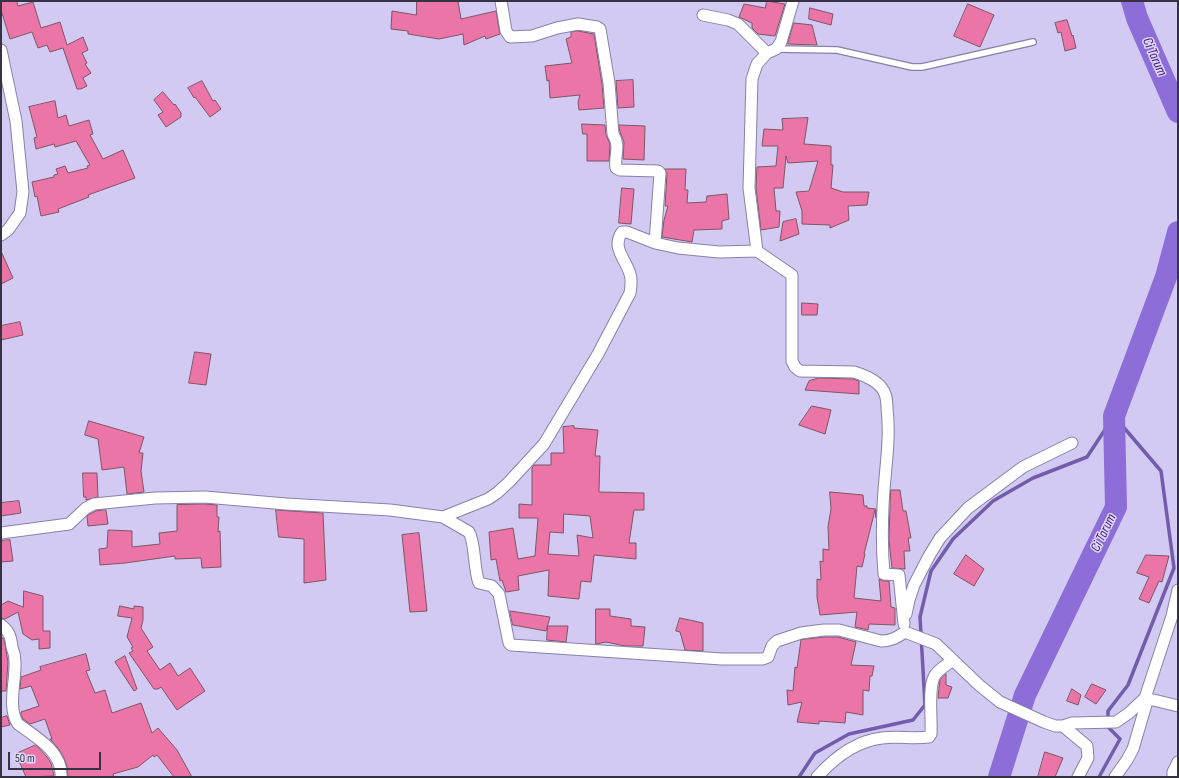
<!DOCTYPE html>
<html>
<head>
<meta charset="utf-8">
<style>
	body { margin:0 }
	#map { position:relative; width:1179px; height:778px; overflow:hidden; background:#d2caf3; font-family:"Sofia Sans Condensed",sans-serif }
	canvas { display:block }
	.frame { position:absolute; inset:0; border:2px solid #363242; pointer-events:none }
	.scale { position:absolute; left:8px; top:752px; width:93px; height:18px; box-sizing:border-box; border:2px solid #363242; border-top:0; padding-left:5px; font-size:12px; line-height:14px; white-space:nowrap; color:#363242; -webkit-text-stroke:3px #dfd8fa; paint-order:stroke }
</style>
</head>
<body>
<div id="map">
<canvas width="1179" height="778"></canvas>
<div class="frame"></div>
<div class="scale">50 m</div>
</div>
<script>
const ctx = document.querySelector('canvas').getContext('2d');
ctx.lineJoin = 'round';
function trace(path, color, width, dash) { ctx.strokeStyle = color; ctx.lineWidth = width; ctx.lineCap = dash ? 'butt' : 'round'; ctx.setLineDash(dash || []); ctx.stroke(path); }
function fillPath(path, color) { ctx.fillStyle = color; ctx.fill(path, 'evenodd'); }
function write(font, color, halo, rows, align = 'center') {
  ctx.font = font + ' "Sofia Sans Condensed",sans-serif'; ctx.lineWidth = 3; ctx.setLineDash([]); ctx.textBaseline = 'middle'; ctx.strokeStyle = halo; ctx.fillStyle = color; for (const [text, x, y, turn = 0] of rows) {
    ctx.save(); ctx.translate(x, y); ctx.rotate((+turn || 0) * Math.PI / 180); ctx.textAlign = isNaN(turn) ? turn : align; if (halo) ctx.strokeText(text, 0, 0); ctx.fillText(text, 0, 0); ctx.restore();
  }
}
const stream = new Path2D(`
	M 799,777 L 815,753 L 849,734 L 913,720 L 925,705 L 920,617 L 931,571 L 953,539 L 993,501 L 1033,478 L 1087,457 L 1114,416 L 1161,471 L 1174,568 L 1128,685 L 1108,711 L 1108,727 L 1120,739 L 1099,777`);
const river = new Path2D(`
	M 1132,1 L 1137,18 L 1178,112
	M 999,777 L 1025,695 L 1116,507 L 1114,416 L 1166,277 L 1178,232`);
const building = new Path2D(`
	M 1,1 L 17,1 L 18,6 L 33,2 L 41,28 L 60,22 L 67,45 L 83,37 L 88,50 L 82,53 L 87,63 L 85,64 L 91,73 L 83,78 L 87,86 L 81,89 L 77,89 L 63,48 L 50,52 L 47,45 L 38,48 L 32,32 L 10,39 L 1,10 Z
	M 417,1 L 458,1 L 461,19 L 496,11 L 500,34 L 486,39 L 485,36 L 464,45 L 463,34 L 439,39 L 408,34 L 408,31 L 391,29 L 392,11 L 416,15 Z
	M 767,1 L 785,4 L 775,36 L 758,34 L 752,28 L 752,23 L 739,17 L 744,4 L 765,8 Z
	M 968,4 L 994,15 L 980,47 L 954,36 Z
	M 810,8 L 833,14 L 831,25 L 809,19 Z
	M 1067,20 L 1072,36 L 1073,35 L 1076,48 L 1065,51 L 1061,32 L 1058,33 L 1055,23 Z
	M 794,23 L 812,25 L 817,45 L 788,44 Z
	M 578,31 L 594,34 L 602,84 L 604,108 L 579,110 L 578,102 L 580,95 L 550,98 L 549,80 L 547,81 L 545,66 L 572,63 L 566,39 L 571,37 L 571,32 Z
	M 633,80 L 634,107 L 618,108 L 616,81 Z
	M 202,81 L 213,101 L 215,100 L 221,109 L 210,117 L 195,97 L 194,98 L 188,88 Z
	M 163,92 L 174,105 L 175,104 L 181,113 L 181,117 L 166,127 L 158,115 L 163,112 L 154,100 Z
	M 55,101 L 58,118 L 66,115 L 69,126 L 89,120 L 93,134 L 90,135 L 103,159 L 123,150 L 135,178 L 88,195 L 89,197 L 58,209 L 59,212 L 41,216 L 37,196 L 35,197 L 32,182 L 54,177 L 54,175 L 58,174 L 56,169 L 65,166 L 68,173 L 88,168 L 87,166 L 90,165 L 76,141 L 55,147 L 54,144 L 36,149 L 34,138 L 37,137 L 29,107 Z
	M 808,118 L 804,144 L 831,146 L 831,165 L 833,165 L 831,188 L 843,192 L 869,192 L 867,205 L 848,206 L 849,220 L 830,228 L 830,225 L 802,224 L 802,211 L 796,192 L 809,191 L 818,161 L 788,163 L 786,156 L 783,188 L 774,188 L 776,211 L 780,211 L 779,227 L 761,230 L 756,188 L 757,167 L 776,166 L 778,146 L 762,146 L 764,129 L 783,130 L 782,119 Z
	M 582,124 L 605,125 L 606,135 L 610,144 L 609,161 L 587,161 L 587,134 L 583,134 Z
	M 619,125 L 645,126 L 644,160 L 623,159 L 624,142 L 620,132 Z
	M 665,169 L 686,169 L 685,190 L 688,190 L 687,203 L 706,202 L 707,196 L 727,194 L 729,219 L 722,221 L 722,229 L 694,230 L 692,242 L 662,237 L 664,220 L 668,206 L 665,206 L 667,174 Z
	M 622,188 L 634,189 L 631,224 L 619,223 Z
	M 796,219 L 799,234 L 780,241 L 783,222 Z
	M 1,251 L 13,278 L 1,284 Z
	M 802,303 L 818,304 L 817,315 L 802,315 Z
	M 20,322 L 23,335 L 1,340 L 1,326 Z
	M 195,352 L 211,354 L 206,385 L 189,383 Z
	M 819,378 L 853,379 L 859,381 L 859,394 L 805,390 L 809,381 Z
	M 812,406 L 831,410 L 825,434 L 799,425 Z
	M 89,421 L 144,437 L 139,453 L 143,453 L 141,471 L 144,492 L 127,494 L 124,467 L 102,470 L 98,439 L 85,435 Z
	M 574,426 L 574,428 L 598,430 L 595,456 L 600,456 L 599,492 L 644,493 L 644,510 L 634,510 L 629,543 L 636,543 L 636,559 L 594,555 L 591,582 L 581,581 L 579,599 L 548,596 L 549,570 L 518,576 L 519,590 L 506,592 L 502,580 L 500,581 L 496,559 L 491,560 L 489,532 L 513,528 L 518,559 L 535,556 L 538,518 L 519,518 L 519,504 L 532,505 L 532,468 L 534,465 L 551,465 L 551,453 L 564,453 L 563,427 ZM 564,514 L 590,516 L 593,538 L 577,535 L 579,556 L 548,554 L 550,532 L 563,533 Z
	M 83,473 L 97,473 L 98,497 L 86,500 L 86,497 L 84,497 Z
	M 891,490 L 900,490 L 903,511 L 906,511 L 911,538 L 908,538 L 910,551 L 904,551 L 905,569 L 892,568 L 889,540 Z
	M 830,492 L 863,495 L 864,506 L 867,506 L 867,508 L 876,509 L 876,518 L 875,510 L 864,554 L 865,554 L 862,567 L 857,566 L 854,598 L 881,601 L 879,579 L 883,581 L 889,581 L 891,607 L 895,608 L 895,625 L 869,624 L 868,630 L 855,627 L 857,612 L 820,615 L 817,597 L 817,579 L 821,580 L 820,561 L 823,562 L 823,549 L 829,550 L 828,527 L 831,509 Z
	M 19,501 L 21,513 L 1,516 L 1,503 Z
	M 205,504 L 217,505 L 217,517 L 219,517 L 218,532 L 220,531 L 221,567 L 202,568 L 201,558 L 175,559 L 175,556 L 125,563 L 100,565 L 99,549 L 107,548 L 108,530 L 132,531 L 132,547 L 160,544 L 159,533 L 177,531 L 177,505 Z
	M 106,510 L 108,524 L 88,526 L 87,516 L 90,514 L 96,511 Z
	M 276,510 L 323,513 L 326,580 L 304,583 L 304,539 L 279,537 Z
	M 419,533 L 427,611 L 410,612 L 402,535 Z
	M 10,540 L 13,561 L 1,562 L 1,541 Z
	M 966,555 L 984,569 L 974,586 L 954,574 Z
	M 1146,555 L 1169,556 L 1162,582 L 1159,581 L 1149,603 L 1139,599 L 1149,577 L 1137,573 Z
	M 24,591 L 43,596 L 43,631 L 50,631 L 50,648 L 39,649 L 39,639 L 32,640 L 23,634 L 18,612 L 5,619 L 1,618 L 1,605 L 8,601 L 23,607 Z
	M 120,606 L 134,609 L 134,606 L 143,607 L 143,620 L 141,628 L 153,647 L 147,651 L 160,670 L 170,663 L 178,676 L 190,668 L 205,691 L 177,710 L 161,687 L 158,689 L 154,689 L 129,653 L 133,651 L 131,648 L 133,647 L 127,637 L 132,618 L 118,616 Z
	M 596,609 L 610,609 L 610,616 L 631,619 L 631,626 L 645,627 L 643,646 L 625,646 L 606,642 L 596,644 Z
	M 510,611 L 550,617 L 546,631 L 513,625 Z
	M 680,618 L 703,623 L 703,651 L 685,650 L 680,632 L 676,631 Z
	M 548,626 L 568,626 L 566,642 L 547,640 Z
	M 824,637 L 838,637 L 856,642 L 851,665 L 874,666 L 872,676 L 870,676 L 869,691 L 863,690 L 863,715 L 846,712 L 845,723 L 819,721 L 819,724 L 797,722 L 802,702 L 788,705 L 787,690 L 793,691 L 795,667 L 797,668 L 801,640 Z
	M 1,638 L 3,638 L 4,639 L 8,662 L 6,691 L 1,691 Z
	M 86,654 L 90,670 L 86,671 L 95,693 L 105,690 L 112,713 L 141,703 L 152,733 L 158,728 L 177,750 L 192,777 L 174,777 L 157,755 L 154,757 L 153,755 L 138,767 L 113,774 L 114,777 L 68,777 L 67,767 L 64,758 L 58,748 L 50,739 L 52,739 L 45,719 L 30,724 L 23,719 L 21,715 L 21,712 L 39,706 L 31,686 L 20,689 L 21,677 L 41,670 L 40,667 Z
	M 125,656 L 137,689 L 134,691 L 115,662 Z
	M 946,674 L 946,685 L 952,687 L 948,698 L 938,698 L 940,680 Z
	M 1092,684 L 1106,690 L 1096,704 L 1085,697 Z
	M 1072,689 L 1081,695 L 1078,705 L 1067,701 Z
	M 7,716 L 10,725 L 1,727 L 1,718 Z
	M 36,745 L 47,757 L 51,763 L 54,776 L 26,777 L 16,754 Z
	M 1045,752 L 1063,758 L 1055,777 L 1038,777 Z`);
const service = new Path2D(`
	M 776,49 L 837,50 L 912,67 L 922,67 L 1033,42`);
const minor = new Path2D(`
	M 501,1 L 506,31 L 510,37 L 532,36 L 557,28 L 578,24 L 597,27 L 600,29 L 609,83 L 613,134 C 621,147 614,155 616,168 L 620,170 L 658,171 L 660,173 L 655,243
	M 703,15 L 728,20 L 738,24 L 767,53
	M 1,50 L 16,121 L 23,192 L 20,213 L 8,230 L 1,235
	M 757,251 L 749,188 L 752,79 L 757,64 L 767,53 L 776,49 L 781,42 L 793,1
	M 443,517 L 488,499 L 497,493 L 509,482 L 544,444 L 598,354 L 630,293 C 631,287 632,280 630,274 C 626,259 611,248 622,232 L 627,232 L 655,243 L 678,248 L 719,252 L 757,251 L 792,275 L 792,361 L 795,367 L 800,371 L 854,372 C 864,375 881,382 885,394 C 887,399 887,404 887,409 C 891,441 884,474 883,507 C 882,529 882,552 884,574 L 899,575 L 904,624
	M 1,533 L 69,524 L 86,508 L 94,504 L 155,498 L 205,497 L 286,504 L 390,510 L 443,517 L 469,532 C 476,545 473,567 479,583 L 492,586 L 499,594 L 509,643 L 511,645 L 722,659 L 763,659 L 768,657 L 772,646 L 777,641 L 801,633 L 824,630 L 839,630 L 881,641 C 891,641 896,638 905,632
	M 906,614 L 909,600 L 914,585 L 929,556 L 940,538 L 968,508 L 1023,467 L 1072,443
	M 1,625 C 9,631 11,637 12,647 C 14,652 15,657 15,662 C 16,681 7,708 18,724 C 36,737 63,752 61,777
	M 905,632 L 936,644 L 979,685 L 1000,702 L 1044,722 L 1055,726 L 1063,726 L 1072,723 L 1116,722 L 1129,713 L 1145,698 L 1178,706
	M 1145,698 L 1172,616 L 1178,590
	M 1063,726 L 1087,746 L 1088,758 L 1078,777
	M 817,777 C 834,758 856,741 882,738 C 898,736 913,739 929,737 L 931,734 C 932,719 928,689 934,677 C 937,670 947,665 953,660
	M 1115,777 L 1127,760 L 1133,749 L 1148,698
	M 1173,777 L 1173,772 L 1178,762`);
const waterNames = [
	["Ci Tarum",1154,57,66],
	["Ci Tarum",1104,533,-64]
];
trace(stream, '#735cab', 3.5);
trace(river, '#8d6ed8', 22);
fillPath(building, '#ec75a8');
trace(building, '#7d5564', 1);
trace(service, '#8880a6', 8);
trace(minor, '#8880a6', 13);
trace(service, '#fff', 5.5);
trace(minor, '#fff', 11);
write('italic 14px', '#3e1877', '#dfd8fa', waterNames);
</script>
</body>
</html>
